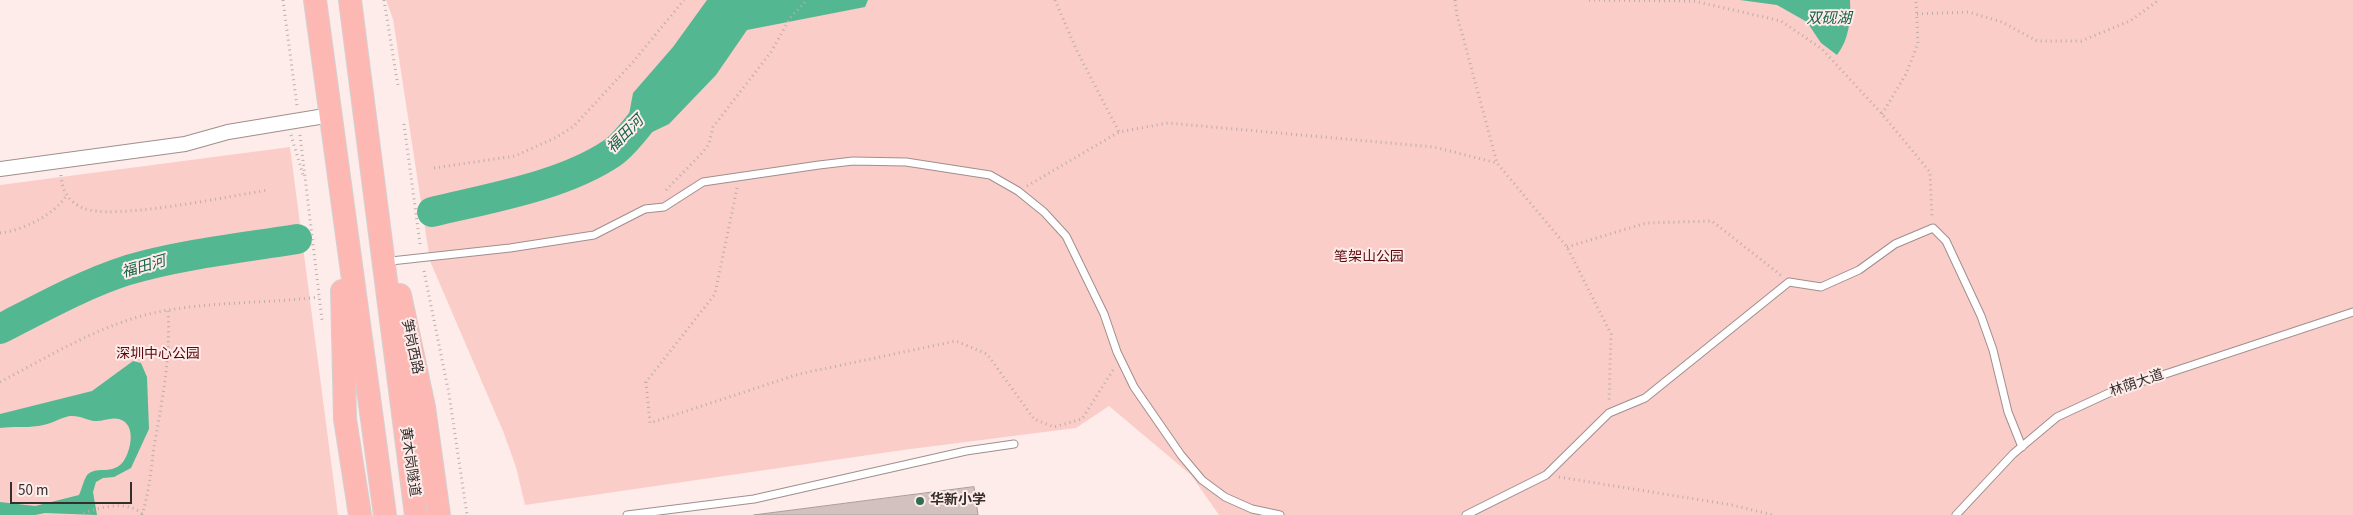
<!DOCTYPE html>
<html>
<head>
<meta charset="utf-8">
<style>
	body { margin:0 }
	#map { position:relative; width:2353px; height:515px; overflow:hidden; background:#feecea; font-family:"Source Sans 3",sans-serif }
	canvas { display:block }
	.scale { position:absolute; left:10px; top:482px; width:122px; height:22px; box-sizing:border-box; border:2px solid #342e2d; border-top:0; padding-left:6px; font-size:15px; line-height:18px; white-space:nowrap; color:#342e2d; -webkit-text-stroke:4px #feecea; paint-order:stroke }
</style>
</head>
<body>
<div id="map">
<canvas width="2353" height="515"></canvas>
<div class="scale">50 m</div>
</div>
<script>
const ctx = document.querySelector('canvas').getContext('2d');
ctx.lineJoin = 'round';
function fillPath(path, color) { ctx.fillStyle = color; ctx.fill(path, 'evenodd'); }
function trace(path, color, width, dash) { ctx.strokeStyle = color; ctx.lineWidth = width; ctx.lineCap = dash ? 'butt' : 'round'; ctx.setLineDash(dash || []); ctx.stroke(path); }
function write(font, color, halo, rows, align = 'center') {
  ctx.font = font + ' "Source Sans 3","Noto Sans SC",sans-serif'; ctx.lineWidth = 4; ctx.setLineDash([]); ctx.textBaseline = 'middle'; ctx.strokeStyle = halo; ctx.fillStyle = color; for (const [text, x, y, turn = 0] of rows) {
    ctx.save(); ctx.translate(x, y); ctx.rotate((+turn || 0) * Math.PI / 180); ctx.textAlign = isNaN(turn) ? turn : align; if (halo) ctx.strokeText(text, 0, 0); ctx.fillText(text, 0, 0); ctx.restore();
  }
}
const green = new Path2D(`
	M 386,0 L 2353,0 L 2353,515 L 1219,515 L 1191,475 L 1109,406 L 1076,428 L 903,450 L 525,505 L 516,467 L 503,431 L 430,261 L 393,19 Z
	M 290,147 L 338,515 L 0,515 L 0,185 Z`);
const water = new Path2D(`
	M 707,0 L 868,0 L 865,7 L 747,30 L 716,75 L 669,124 L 646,135 L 628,120 L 633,93 L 673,47 Z
	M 1740,0 L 1850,0 C 1851,19 1849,40 1837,55 L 1821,43 L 1807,22 L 1777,5 Z
	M 133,361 L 141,363 L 147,377 L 149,429 L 131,468 L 114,477 L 103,478 L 96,482 L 93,492 L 97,515 L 45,513 L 35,515 L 0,515 L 0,502 L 35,506 L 79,495 C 82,489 84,478 88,474 C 98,466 112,475 123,462 C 131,451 137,424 119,419 C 111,417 104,421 96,421 C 88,421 80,415 70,416 C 59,418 50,425 38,426 C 25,428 13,426 0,428 L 0,414 L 92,391 Z`);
const river = new Path2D(`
	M 432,212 C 490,198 563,186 612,153 C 626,144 651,109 662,95
	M 0,329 C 41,308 84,284 128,270 C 183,254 241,248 297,239`);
const building = new Path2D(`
	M 974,487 L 978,515 L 754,515 Z`);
const path = new Path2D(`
	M 283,0 L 297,106
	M 384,0 L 398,86
	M 1055,0 L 1077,51 L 1119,132
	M 1455,0 L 1457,15 L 1497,163
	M 1589,0 L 1694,1 L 1781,21 L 1822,49 L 1882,114 L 1930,172 L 1932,218
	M 1917,14 L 1968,12 L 2002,22 L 2037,41 L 2081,41 L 2130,21 L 2159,0
	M 1882,114 L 1906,74 L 1918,43 L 1916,0
	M 404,124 L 420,244
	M 291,135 L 303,175
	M 300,135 L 322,320
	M 434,168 L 515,156 L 557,137 L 574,126 L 633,62 L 684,0
	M 61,175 C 62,191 68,201 83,208 C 112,221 231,196 268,190
	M 1027,186 L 1119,132 L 1168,123 L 1434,147 L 1497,163 L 1567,247 L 1611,334 L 1609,403
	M 737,188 L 715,294 L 646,382 L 650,423 L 799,374 L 956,341 L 987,354 L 1034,419 L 1054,427 L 1082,419 L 1113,370
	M 666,190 L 703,152 L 709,144 L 713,127 L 771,52 L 790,18 L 807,0
	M 0,233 C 22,231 55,214 66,196
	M 1567,247 L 1646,223 L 1712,221 L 1782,276
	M 424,271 L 449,394 L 467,515
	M 0,382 C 48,357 96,327 149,314 C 204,301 263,304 319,297
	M 1559,477 L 1732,505 L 1773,515
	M 79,515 C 96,508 127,499 142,514
	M 142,515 C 149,492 151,470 154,447 C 162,401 171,357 168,310`);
const service = new Path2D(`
	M 391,261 L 510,248 L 594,235 L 645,209 L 664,207 L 703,182 L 819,165 L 853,161 L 906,162 L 990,175 L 1018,191 L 1044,212 L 1066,236 L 1104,314 L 1117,352 L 1134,387 L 1181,455 L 1202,480 L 1225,497 L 1252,509 L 1280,515
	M 627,515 L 754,499 L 966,451 L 1014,444
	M 1466,515 L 1546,475 L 1609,413 L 1645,398 L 1789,282 L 1821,287 L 1859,270 L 1895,244 L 1933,228 L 1946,241 L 1981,316 L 1993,350 L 2008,412 L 2022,447
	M 1956,515 L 2013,454 L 2057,417 L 2111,392 L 2353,312`);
const minor = new Path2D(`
	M 0,169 L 185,144 L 228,132 L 331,115`);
const primary = new Path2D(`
	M 315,0 L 385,515
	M 350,0 L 416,515
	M 342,291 L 345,419 L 360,515
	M 400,295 L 424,407 L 439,515`);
const markers = [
	[920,501,5,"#326c55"]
];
const parkNames = [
	["笔架山公园",1369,258],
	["深圳中心公园",158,355]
];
const streetNames = [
	["笋岗西路",411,347,78],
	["林荫大道",2137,384,-19],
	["黄木岗隧道",409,462,82]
];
const poiNames = [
	["华新小学",930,501]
];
const waterNames = [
	["双砚湖",1829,20],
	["福田河",626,135,-45],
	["福田河",144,268,-16]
];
fillPath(green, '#fbcdc8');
fillPath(water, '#53b891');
trace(river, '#53b891', 30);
fillPath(building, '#d2c1bf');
trace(building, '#ac9c9a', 1);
trace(service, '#9f8f8d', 9);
trace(minor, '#9f8f8d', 16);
trace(primary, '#d2d1d1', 24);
trace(path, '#bbadab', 3, [1, 4]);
trace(service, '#fff', 7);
trace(minor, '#fff', 14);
trace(primary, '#feb8b3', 22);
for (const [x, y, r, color] of markers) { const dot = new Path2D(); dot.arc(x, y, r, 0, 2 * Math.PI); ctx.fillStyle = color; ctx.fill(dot); trace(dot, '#feecea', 2); }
write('14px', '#5b090d', '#feecea', parkNames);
write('14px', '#342e2d', '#feecea', streetNames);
write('bold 14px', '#342e2d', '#feecea', poiNames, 'left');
write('italic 15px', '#156349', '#feecea', waterNames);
</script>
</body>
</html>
